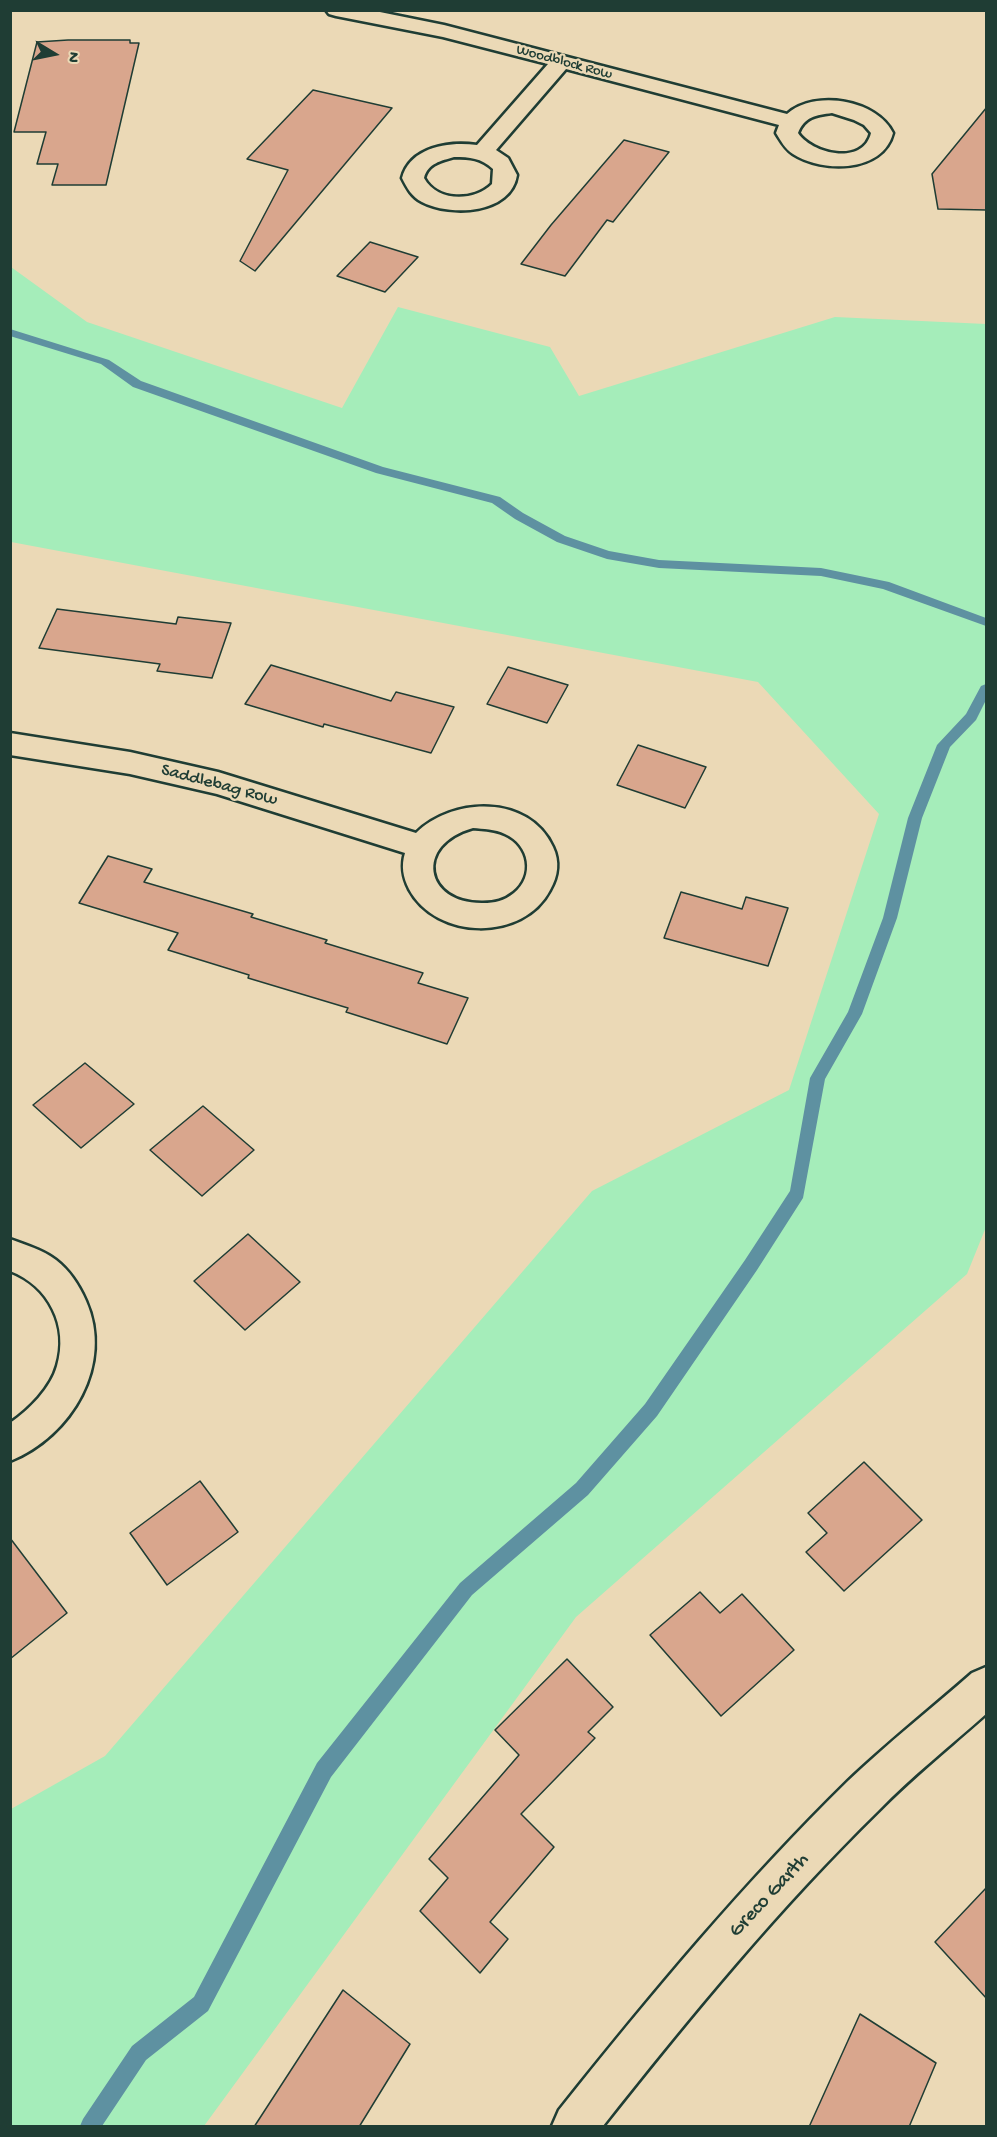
<!DOCTYPE html>
<html>
<head>
<meta charset="utf-8">
<style>
	body { margin:0 }
	#map { position:relative; width:997px; height:2137px; overflow:hidden; background:#ebd9b6; font-family:"Gochi Hand",sans-serif }
	canvas { display:block }
	.frame { position:absolute; inset:0; border:12px solid #1f3d34; pointer-events:none }
	.north { position:absolute; left:24px; top:24px; width:60px; height:60px; -webkit-text-stroke:4px #ebd9b6; paint-order:stroke; rotate:100deg; font-size:16px; font-weight:700; line-height:24px; text-align:center; color:#1f3d34 }
	.north::after { content:''; display:block; margin:auto; width:21px; height:27px; background:#1f3d34; clip-path:polygon(50% 0,100% 100%,50% 72%,0 100%) }
</style>
</head>
<body>
<div id="map">
<canvas width="997" height="2137"></canvas>
<div class="frame"></div>
<div class="north">N</div>
</div>
<script>
const ctx = document.querySelector('canvas').getContext('2d');
ctx.lineJoin = 'round';
function fillPath(path, color) { ctx.fillStyle = color; ctx.fill(path, 'evenodd'); }
function trace(path, color, width, dash) { ctx.strokeStyle = color; ctx.lineWidth = width; ctx.lineCap = dash ? 'butt' : 'round'; ctx.setLineDash(dash || []); ctx.stroke(path); }
function write(font, color, halo, rows, align = 'center') {
  ctx.font = font + ' "Gochi Hand",sans-serif'; ctx.lineWidth = 4.5; ctx.setLineDash([]); ctx.textBaseline = 'middle'; ctx.strokeStyle = halo; ctx.fillStyle = color; for (const [text, x, y, turn = 0] of rows) {
    ctx.save(); ctx.translate(x, y); ctx.rotate((+turn || 0) * Math.PI / 180); ctx.textAlign = isNaN(turn) ? turn : align; if (halo) ctx.strokeText(text, 0, 0); ctx.fillText(text, 0, 0); ctx.restore();
  }
}
const green = new Path2D(`
	M 11,267 L 87,322 L 342,408 L 398,307 L 550,347 L 579,396 L 835,317 L 986,324 L 986,1227 L 967,1274 L 576,1617 L 204,2126 L 11,2126 L 11,1809 L 105,1756 L 592,1191 L 789,1090 L 879,814 L 758,682 L 11,542 Z`);
const stream = new Path2D(`
	M 10,329 L 109,360 L 141,381 L 383,467 L 500,497 L 523,513 L 565,536 L 609,551 L 659,560 L 821,568 L 889,582 L 986,618 L 986,626 L 883,589 L 821,576 L 659,568 L 607,559 L 557,542 L 515,519 L 492,503 L 376,473 L 133,387 L 101,364 L 10,336 Z
	M 986,684 L 986,700 L 976,720 L 950,747 L 922,818 L 897,918 L 862,1014 L 825,1079 L 803,1198 L 757,1270 L 657,1416 L 588,1495 L 472,1595 L 331,1777 L 208,2011 L 146,2060 L 102,2126 L 80,2126 L 83,2119 L 132,2046 L 194,1997 L 317,1763 L 460,1583 L 576,1483 L 645,1404 L 745,1260 L 790,1191 L 810,1078 L 848,1012 L 883,918 L 908,818 L 937,745 L 966,714 L 981,686 Z`);
const building = new Path2D(`
	M 68,40 L 130,40 L 130,43 L 139,43 L 106,185 L 52,185 L 58,164 L 37,164 L 46,132 L 14,132 L 37,42 Z
	M 313,90 L 392,108 L 255,271 L 240,261 L 288,170 L 247,159 Z
	M 987,107 L 987,210 L 938,209 L 932,174 Z
	M 624,140 L 669,152 L 613,222 L 607,220 L 565,276 L 521,264 L 551,225 Z
	M 370,242 L 418,257 L 385,292 L 337,276 Z
	M 57,609 L 176,624 L 178,617 L 231,623 L 212,678 L 157,671 L 160,664 L 39,648 Z
	M 271,665 L 391,701 L 396,692 L 454,707 L 431,753 L 324,724 L 323,727 L 245,704 Z
	M 508,667 L 568,685 L 547,723 L 487,704 Z
	M 638,745 L 706,767 L 685,808 L 617,785 Z
	M 108,856 L 152,869 L 144,882 L 253,914 L 251,917 L 327,940 L 325,943 L 423,973 L 418,983 L 468,998 L 447,1044 L 346,1012 L 348,1008 L 248,978 L 249,975 L 168,950 L 178,933 L 79,903 Z
	M 681,892 L 742,909 L 746,897 L 788,908 L 768,966 L 664,938 Z
	M 85,1063 L 134,1104 L 81,1148 L 33,1105 Z
	M 203,1106 L 254,1150 L 202,1196 L 150,1150 Z
	M 248,1234 L 300,1282 L 245,1330 L 194,1281 Z
	M 864,1462 L 922,1520 L 844,1591 L 806,1552 L 827,1533 L 808,1513 Z
	M 200,1481 L 238,1532 L 167,1585 L 130,1533 Z
	M 10,1538 L 67,1613 L 10,1659 Z
	M 700,1592 L 720,1613 L 742,1594 L 794,1650 L 721,1716 L 650,1635 Z
	M 567,1659 L 613,1707 L 588,1732 L 595,1738 L 521,1814 L 554,1847 L 490,1922 L 508,1939 L 480,1973 L 420,1911 L 448,1878 L 429,1859 L 519,1755 L 495,1730 Z
	M 987,1887 L 987,1999 L 935,1942 Z
	M 343,1990 L 410,2044 L 359,2127 L 254,2127 Z
	M 860,2014 L 936,2063 L 909,2127 L 809,2127 Z`);
const minor = new Path2D(`
	M 326,10 L 370,10 L 444,25 L 787,114 C 815,89 877,100 893,133 C 883,173 822,173 793,154 C 785,149 781,141 776,133 L 779,125 L 566,69 L 496,150 L 508,158 L 517,175 C 511,214 451,217 422,202 C 412,197 407,188 402,178 C 410,147 449,141 477,145 L 548,64 L 443,37 L 336,16 L 329,14 ZM 832,113 L 854,120 L 864,125 L 871,133 C 863,166 812,154 798,133 C 804,117 816,115 832,113 ZM 454,157 C 470,157 481,158 493,169 L 492,184 C 474,202 437,202 424,178 C 428,163 441,161 454,157 Z
	M 10,733 L 130,752 L 218,772 L 416,833 C 452,797 529,794 553,847 C 560,862 558,876 550,890 C 523,942 436,940 409,889 C 403,877 401,866 405,853 L 217,794 L 130,774 L 10,755 ZM 473,828 C 483,829 495,829 505,834 C 530,845 535,876 514,893 C 504,901 495,903 483,903 C 425,904 413,845 473,828 Z
	M 10,1239 C 26,1245 43,1250 56,1260 C 70,1271 79,1285 86,1301 C 114,1364 72,1436 10,1461 L 10,1423 C 29,1410 51,1388 57,1366 C 69,1326 49,1286 10,1271 Z
	M 986,1667 L 986,1714 C 950,1746 912,1776 878,1811 C 779,1908 689,2017 603,2126 L 552,2126 L 559,2110 C 650,1996 744,1883 848,1781 C 888,1743 931,1709 972,1673 Z`);
const farStreetnames = [
	["Woodblock Row",564,63,15]
];
const streetNames = [
	["Saddlebag Row",219,786,15]
];
const nearStreetnames = [
	["Greco Garth",770,1896,-47]
];
fillPath(green, '#a5edba');
fillPath(stream, '#5e91a1');
fillPath(building, '#d9a68d');
trace(building, '#1f3d34', 1.5);
trace(minor, '#1f3d34', 5);
fillPath(minor, '#ebd9b6');
write('15px', '#1f3d34', '#ebd9b6', farStreetnames);
write('18px', '#1f3d34', '#ebd9b6', streetNames);
write('21px', '#1f3d34', '#ebd9b6', nearStreetnames);
</script>
</body>
</html>
